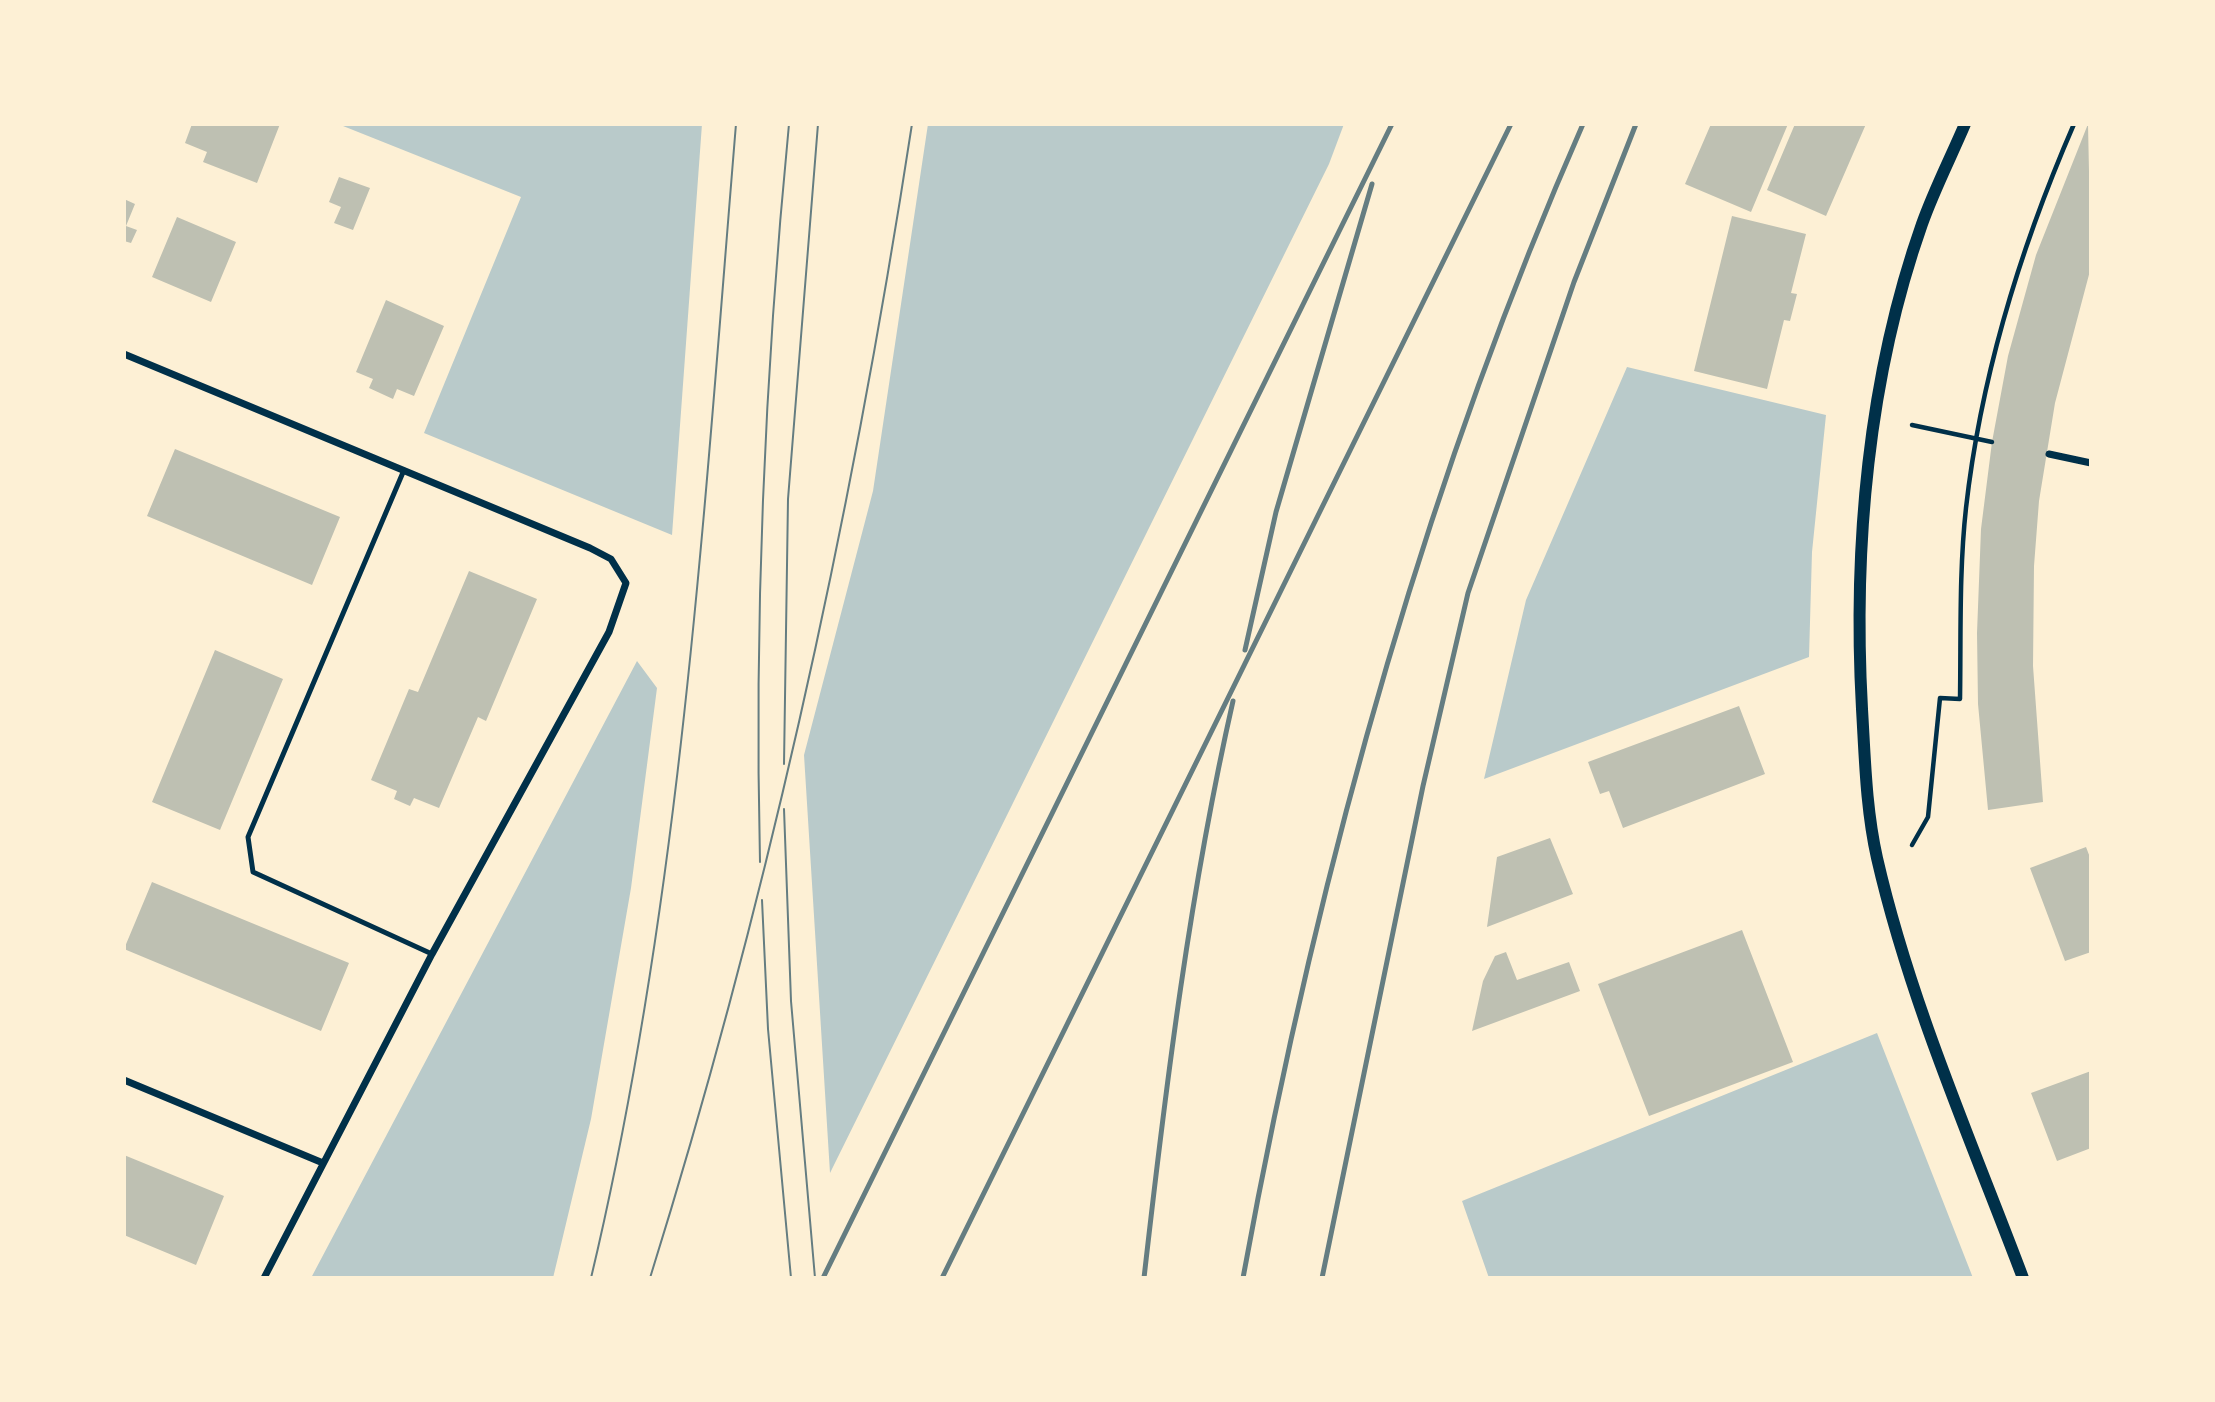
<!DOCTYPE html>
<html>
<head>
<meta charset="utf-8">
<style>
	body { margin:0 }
	#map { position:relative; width:2215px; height:1402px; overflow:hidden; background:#fdf0d5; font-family:"Sofia Sans Condensed",sans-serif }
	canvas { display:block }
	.frame { position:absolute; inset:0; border:126px solid #fdf0d5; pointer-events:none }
</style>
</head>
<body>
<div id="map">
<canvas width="2215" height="1402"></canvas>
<div class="frame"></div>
</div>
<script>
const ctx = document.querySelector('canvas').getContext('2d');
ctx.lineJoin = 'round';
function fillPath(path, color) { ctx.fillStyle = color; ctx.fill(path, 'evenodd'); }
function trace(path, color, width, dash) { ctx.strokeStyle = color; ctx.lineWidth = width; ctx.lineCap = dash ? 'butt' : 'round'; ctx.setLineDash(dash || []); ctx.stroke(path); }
const green = new Path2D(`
	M 338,124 L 702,124 L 672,535 L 424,433 L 521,197 Z
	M 928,124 L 1344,124 L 1329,164 L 830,1173 L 804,755 L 873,491 Z
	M 1627,367 L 1826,415 L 1812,552 L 1809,657 L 1484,779 L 1526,600 Z
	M 637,661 L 657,688 L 631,888 L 591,1119 L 553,1278 L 311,1278 Z
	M 1877,1033 L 1973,1278 L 1489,1278 L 1462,1201 Z`);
const building = new Path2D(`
	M 192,124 L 280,124 L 257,183 L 203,162 L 207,152 L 185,143 Z
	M 1711,124 L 1788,124 L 1751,212 L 1685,184 Z
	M 1795,124 L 1866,124 L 1826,216 L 1767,190 Z
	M 2088,124 L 2091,267 L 2055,403 L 2039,501 L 2034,566 L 2033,666 L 2043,802 L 1988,810 L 1978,704 L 1977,633 L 1981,529 L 1992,442 L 2008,356 L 2036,255 Z
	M 339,177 L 370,188 L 353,230 L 334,223 L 341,207 L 329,202 Z
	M 124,199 L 135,204 L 126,226 L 137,230 L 131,243 L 124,241 Z
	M 1732,216 L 1806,234 L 1791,293 L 1797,294 L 1790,321 L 1784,320 L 1767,389 L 1694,371 Z
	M 177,217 L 236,242 L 211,302 L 152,277 Z
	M 386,300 L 444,326 L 414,396 L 397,389 L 393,399 L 369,388 L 373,379 L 356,372 Z
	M 175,449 L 340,517 L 312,585 L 147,516 Z
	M 469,571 L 537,599 L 486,721 L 478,717 L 439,808 L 414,798 L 410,806 L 394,799 L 397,791 L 371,780 L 409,689 L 418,692 Z
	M 215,650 L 283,679 L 220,830 L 152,802 Z
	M 1739,706 L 1765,774 L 1623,828 L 1609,791 L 1600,794 L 1588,762 Z
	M 1550,838 L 1573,894 L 1487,927 L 1497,857 Z
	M 2086,847 L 2091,860 L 2091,952 L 2065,961 L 2030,868 Z
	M 152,882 L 349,963 L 321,1031 L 124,949 Z
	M 1742,930 L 1793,1062 L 1649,1116 L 1598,984 Z
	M 1506,952 L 1517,980 L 1569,962 L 1580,991 L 1472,1031 L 1483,981 L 1495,956 Z
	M 2091,1071 L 2091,1148 L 2057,1161 L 2031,1093 Z
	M 124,1155 L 224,1196 L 196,1265 L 124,1235 Z`);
const path = new Path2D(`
	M 1912,425 L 1992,442
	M 1912,845 L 1928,817 L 1940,698 L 1960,699 C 1961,636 1959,571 1966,508 C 1981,375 2021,246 2074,124`);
const service = new Path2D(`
	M 404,470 L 248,837 L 253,872 L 432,954`);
const minor = new Path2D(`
	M 124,354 L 590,548 L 611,559 L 626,583 L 609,632 L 432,954 L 264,1278
	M 2049,454 L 2091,463
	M 124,1080 L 323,1163`);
const tertiary = new Path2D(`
	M 1965,124 C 1951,157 1934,190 1922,224 C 1868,377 1853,548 1862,709 C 1865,759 1866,809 1877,858 C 1910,1002 1971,1140 2023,1278`);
const tram = new Path2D(`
	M 784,764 L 788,499 L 818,124
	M 784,809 L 791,1001 L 815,1278
	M 760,862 C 754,615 765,370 789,124
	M 762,900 L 768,1029 L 791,1278
	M 591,1278 C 681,900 704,510 736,124
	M 650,1278 C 768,900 852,515 912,124`);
const rail = new Path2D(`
	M 1245,650 L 1276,512 L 1372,184
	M 823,1278 L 1392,124
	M 942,1278 L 1511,124
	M 1144,1278 C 1166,1084 1190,891 1233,701
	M 1243,1278 C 1315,883 1421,492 1583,124
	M 1322,1278 L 1423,786 L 1468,593 L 1574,282 L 1636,124`);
fillPath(green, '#b9caca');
fillPath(building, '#bec0b2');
trace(path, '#003049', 4.5);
trace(service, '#003049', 5);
trace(minor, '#003049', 7);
trace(tertiary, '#003049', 12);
trace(tram, '#657d81', 2);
trace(rail, '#657d81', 5);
</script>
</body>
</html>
